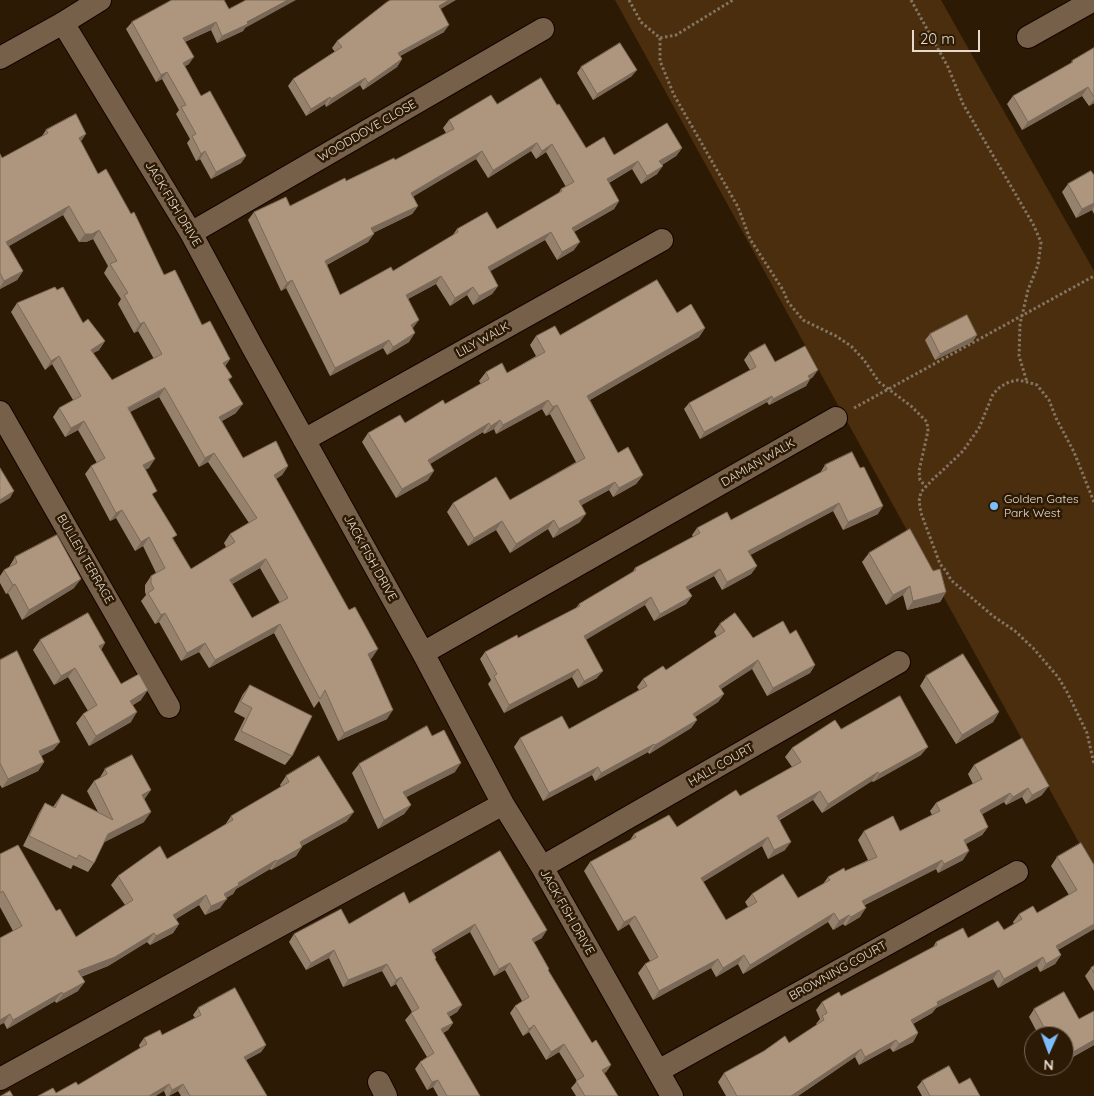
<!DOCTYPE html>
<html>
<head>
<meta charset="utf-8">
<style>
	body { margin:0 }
	#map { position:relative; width:1094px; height:1096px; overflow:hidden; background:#2c1a05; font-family:Quicksand,sans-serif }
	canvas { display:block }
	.north { position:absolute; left:1024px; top:1026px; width:50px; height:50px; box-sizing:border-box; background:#2c1a05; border:1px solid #766755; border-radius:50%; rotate:182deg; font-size:14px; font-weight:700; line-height:20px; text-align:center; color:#e6dacd }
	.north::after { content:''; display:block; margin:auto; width:18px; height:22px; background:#7cbef9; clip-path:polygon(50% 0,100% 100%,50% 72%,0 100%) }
	.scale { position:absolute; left:912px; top:30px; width:68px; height:22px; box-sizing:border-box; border:2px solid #e6dacd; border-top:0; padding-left:6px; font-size:15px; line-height:18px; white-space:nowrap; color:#e6dacd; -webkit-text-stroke:4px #2c1a05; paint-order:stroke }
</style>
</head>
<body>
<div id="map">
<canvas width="1094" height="1096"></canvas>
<div class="north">N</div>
<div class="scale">20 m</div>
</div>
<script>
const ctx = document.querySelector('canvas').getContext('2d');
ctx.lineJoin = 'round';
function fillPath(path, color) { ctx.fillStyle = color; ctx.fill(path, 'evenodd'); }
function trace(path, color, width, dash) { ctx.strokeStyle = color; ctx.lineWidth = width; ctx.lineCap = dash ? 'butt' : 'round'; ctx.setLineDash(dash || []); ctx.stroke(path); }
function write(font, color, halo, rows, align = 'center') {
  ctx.font = font + ' Quicksand,sans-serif'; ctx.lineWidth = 5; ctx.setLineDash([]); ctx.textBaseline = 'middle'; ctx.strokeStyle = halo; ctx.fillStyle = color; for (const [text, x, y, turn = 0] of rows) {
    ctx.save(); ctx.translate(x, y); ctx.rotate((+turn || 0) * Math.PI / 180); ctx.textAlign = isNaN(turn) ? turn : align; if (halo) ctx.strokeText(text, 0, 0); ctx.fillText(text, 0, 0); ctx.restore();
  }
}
const green = new Path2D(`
	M 615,0 L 941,0 L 1094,271 L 1094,870 Z`);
const path = new Path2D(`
	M 629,0 L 641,22 L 660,38 L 676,35 L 733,0
	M 911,0 L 948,67 L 963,104 L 1033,224 L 1041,242 L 1038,265 L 1028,290 L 1020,324 L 1019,356 L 1027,382
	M 660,38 L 660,61 L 674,95 L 738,207 L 750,239 L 783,290 L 788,302 L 803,320 L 836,336 L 851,346 L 864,360 L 879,382 L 911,406 L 927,422 L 928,431 L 919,471 L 920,480 L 926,487
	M 854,408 L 1094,276
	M 1094,502 L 1074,452 L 1056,418 L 1049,400 L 1037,385 L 1027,382 L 1018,380 L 1009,382 L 1000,387 L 993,394 L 979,428 L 963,451 L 941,472 L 934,478 L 921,492 L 919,501 L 921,513 L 940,564 L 946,571 L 951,580 L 993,616 L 1015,631 L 1034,649 L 1058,677 L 1067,692 L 1087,733 L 1094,764`);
const street = new Path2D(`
	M 63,23 L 191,233 L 253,348 L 423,653 L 503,804 L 542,867 L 672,1096
	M 1028,37 L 1094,0
	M 0,58 L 63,23 L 100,0
	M 191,233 L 543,29
	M 0,412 L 169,707
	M 304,440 L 662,240
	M 423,653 L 836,418
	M 542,867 L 899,662
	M 658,1071 L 1017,872
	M 0,1079 L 211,963 L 503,804
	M 379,1082 L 386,1096`);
const wall = new Path2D(`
	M 229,9 L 245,28 L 243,31 L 217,43 L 211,30 L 185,42 L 189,64 L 185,66 L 201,96 L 246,156 L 241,163 L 211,179 L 200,159 L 196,161 L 187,143 L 190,139 L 176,114 L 179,110 L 162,79 L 156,82 L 126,29 L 132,22 Z
	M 441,9 L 444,32 L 400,56 L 402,59 L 397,67 L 363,90 L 360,85 L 326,107 L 325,104 L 306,116 L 288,86 L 293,79 L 335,52 L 332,48 L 337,41 Z
	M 1094,48 L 1094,103 L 1089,106 L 1082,96 L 1022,130 L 1007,104 L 1013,96 L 1071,63 L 1072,61 Z
	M 581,67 L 632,76 L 593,100 L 577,73 Z
	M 497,104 L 557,105 L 586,148 L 614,155 L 682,148 L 676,156 L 662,165 L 657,174 L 641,184 L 632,169 L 609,183 L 619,201 L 614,209 L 574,232 L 574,250 L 557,260 L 545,240 L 490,271 L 498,286 L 492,294 L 473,305 L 467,295 L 450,306 L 436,284 L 408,299 L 413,329 L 409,342 L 387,355 L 383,348 L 330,376 L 286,288 L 281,291 L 248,220 L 254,212 L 290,206 L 395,160 L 446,133 L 443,128 L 449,120 ZM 531,151 L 536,159 L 546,152 L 566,187 L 561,189 L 558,194 L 497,229 L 457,229 L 452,236 L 393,271 L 340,295 L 327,265 L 368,242 L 373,233 L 412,214 L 418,206 L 413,196 L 476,159 L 488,178 Z
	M 46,130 L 81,142 L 98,174 L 164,275 L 202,325 L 230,359 L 225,366 L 232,377 L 229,380 L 236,413 L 222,421 L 243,458 L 288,466 L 282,475 L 276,479 L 372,658 L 370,659 L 387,719 L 338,741 L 319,701 L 314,708 L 274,633 L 209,668 L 199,652 L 181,661 L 159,622 L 155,624 L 141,601 L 146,595 L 145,592 L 145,585 L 151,576 L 156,573 L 143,546 L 135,551 L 116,518 L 110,521 L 85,474 L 91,466 L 97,463 L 78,430 L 65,437 L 53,417 L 59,408 L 73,400 L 52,364 L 45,370 L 11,312 L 17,303 L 57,290 L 83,323 L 105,341 L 99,350 L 93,353 L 112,380 L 154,359 L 138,331 L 134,333 L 118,304 L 121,299 L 104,273 L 108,266 L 93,239 L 86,242 L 79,242 L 63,215 L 9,246 L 23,271 L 17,280 L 0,289 L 0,154 L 2,158 L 42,136 ZM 159,397 L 199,467 L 208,462 L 249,523 L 230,534 L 224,543 L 226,547 L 191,569 L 174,540 L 153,496 L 145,469 L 149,468 L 130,412 ZM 260,568 L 280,603 L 252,618 L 232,584 Z
	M 1094,175 L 1094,214 L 1092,210 L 1076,218 L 1062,192 L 1068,184 Z
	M 677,313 L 705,328 L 699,337 L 590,400 L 618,453 L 643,475 L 636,484 L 613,497 L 609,490 L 581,505 L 580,522 L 553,538 L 548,529 L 510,553 L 496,530 L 468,546 L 447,512 L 453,503 L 510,500 L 576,462 L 550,414 L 546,416 L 542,409 L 496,434 L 494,429 L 484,434 L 483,432 L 430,464 L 428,480 L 396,498 L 362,442 L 368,433 L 405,423 L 445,404 L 481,384 L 479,381 L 486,372 L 507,373 L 536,356 L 530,345 L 536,336 L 560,335 Z
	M 930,334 L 977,335 L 972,342 L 935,360 L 925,340 Z
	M 749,353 L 813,377 L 810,379 L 806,386 L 769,405 L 767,402 L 700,439 L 684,409 L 689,403 L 750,370 L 744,360 Z
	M 825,465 L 878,514 L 843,530 L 833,511 L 750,555 L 757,566 L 751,574 L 722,590 L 714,576 L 688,590 L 692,596 L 686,604 L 654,621 L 645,605 L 586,639 L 597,678 L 578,688 L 572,677 L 504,713 L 488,684 L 491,680 L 480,659 L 485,652 L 518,638 L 576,608 L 579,604 L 632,573 L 635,568 L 693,537 L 692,535 L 697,528 L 731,520 L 820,473 Z
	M 869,553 L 933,571 L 946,592 L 940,602 L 907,610 L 903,595 L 886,605 L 862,562 Z
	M 15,557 L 74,588 L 22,620 L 8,593 L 6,594 L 0,583 L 0,576 L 4,570 L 9,567 Z
	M 720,624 L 753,638 L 790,634 L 815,665 L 810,673 L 767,696 L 752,669 L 721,689 L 724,694 L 718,702 L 695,717 L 697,720 L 691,728 L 649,754 L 648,752 L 595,781 L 592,775 L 543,801 L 514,747 L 520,738 L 569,729 L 639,690 L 637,687 L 643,679 L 666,670 L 717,637 L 714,632 Z
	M 40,640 L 105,643 L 101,650 L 121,684 L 141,700 L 133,705 L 131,722 L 89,746 L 76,723 L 83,714 L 88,711 L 68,677 L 54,685 L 33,650 Z
	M 0,660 L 60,742 L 53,750 L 41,756 L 44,762 L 38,771 L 2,788 L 0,785 Z
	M 926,676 L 999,712 L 993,722 L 956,744 L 920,686 Z
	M 250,685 L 292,756 L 285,765 L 234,740 L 245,718 L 234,712 L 243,694 Z
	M 841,729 L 921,755 L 873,782 L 872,781 L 822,813 L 813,800 L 780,820 L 785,850 L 768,859 L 762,846 L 703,882 L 726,920 L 748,907 L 745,902 L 752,894 L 798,898 L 823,884 L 828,877 L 845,871 L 868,860 L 858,840 L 864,831 L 900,831 L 932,815 L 930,811 L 936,803 L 973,784 L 968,774 L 974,765 L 1042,795 L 1026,804 L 1022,797 L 1006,805 L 1004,802 L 982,814 L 988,827 L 982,835 L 966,844 L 963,860 L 938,873 L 936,869 L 865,905 L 860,917 L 845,926 L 843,924 L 833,930 L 828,922 L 743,974 L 738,964 L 716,977 L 711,968 L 653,1000 L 638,973 L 645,964 L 650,961 L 629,924 L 618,931 L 584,871 L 590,862 L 630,840 L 634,834 L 677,827 L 740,796 L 792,767 L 785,757 L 792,748 Z
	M 432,736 L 455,772 L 406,797 L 411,805 L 404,814 L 378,829 L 352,773 L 359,764 Z
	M 105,769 L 144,800 L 144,822 L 104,842 L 94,863 L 88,872 L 73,865 L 71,869 L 23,846 L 39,813 L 45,803 L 53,807 L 62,794 L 98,812 L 87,791 L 94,781 L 99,779 Z
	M 286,776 L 347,821 L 302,846 L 296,856 L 271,870 L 270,869 L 236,889 L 233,894 L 226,898 L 220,908 L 205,915 L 199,905 L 176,919 L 179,924 L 173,933 L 150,945 L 147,942 L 108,966 L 81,977 L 78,991 L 56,1003 L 55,1001 L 7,1029 L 4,1023 L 13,931 L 0,907 L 0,854 L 56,911 L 76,937 L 125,905 L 111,885 L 118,876 L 167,859 L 225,825 L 231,816 L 281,787 L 280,785 Z
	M 1057,857 L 1094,865 L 1094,929 L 1058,950 L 1061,955 L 1055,964 L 1040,972 L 1037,966 L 998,988 L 993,979 L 936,1008 L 932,1013 L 913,1024 L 918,1033 L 913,1042 L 893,1052 L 890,1048 L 859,1065 L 855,1057 L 798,1096 L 726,1096 L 718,1082 L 724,1073 L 789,1043 L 817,1025 L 816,1024 L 820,1019 L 816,1010 L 822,1002 L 841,996 L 933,947 L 936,942 L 968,938 L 1004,930 L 1014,924 L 1013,922 L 1019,914 L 1037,913 L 1069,895 L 1051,866 Z
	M 409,903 L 542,938 L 534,942 L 548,970 L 592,1043 L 611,1065 L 606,1072 L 604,1073 L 618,1096 L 576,1096 L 571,1088 L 577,1081 L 559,1052 L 546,1060 L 529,1032 L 523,1036 L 510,1013 L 515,1006 L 522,1001 L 505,970 L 494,976 L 470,932 L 434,953 L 436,958 L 435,960 L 462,1005 L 457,1012 L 449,1017 L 453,1023 L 448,1030 L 443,1033 L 480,1096 L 438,1096 L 433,1087 L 427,1090 L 415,1069 L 420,1062 L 427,1057 L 405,1020 L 412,1012 L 396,984 L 391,987 L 382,971 L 343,987 L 329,958 L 306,970 L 289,942 L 294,934 L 349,924 Z
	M 1094,966 L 1094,991 L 1085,976 L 1091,968 Z
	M 198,1008 L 266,1045 L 261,1052 L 246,1060 L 267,1096 L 181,1096 L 178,1091 L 169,1096 L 166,1096 L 164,1091 L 56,1093 L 78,1085 L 140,1048 L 139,1045 L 144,1038 L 162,1035 L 195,1018 L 193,1015 Z
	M 1034,1009 L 1094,1045 L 1064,1062 L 1064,1036 L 1039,1036 L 1029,1017 Z
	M 922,1081 L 959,1084 L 980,1096 L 922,1096 L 917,1087 Z`);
const shadedWall = new Path2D(`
	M 288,0 L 296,0 L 245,28 L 243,31 L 217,43 L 222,36 Z
	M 449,0 L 456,0 L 434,13 L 439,6 Z
	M 216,22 L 211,30 L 178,45 L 183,38 Z
	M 449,25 L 444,32 L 393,60 L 398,53 Z
	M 194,57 L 189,64 L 178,70 L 183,63 Z
	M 402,59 L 397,67 L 363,90 L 368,83 Z
	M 637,70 L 632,76 L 593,100 L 597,94 Z
	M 167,72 L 162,79 L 156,82 L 161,75 Z
	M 365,78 L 360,85 L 326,107 L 331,99 Z
	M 1088,87 L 1082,96 L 1022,130 L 1028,122 Z
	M 330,97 L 325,104 L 306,116 L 311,109 Z
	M 1094,99 L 1094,103 L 1089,106 Z
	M 86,134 L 80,143 L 79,138 Z
	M 537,143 L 531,151 L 488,178 L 493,170 Z
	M 552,144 L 546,152 L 536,159 L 542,151 Z
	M 682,148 L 676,156 L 654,170 L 659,161 Z
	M 205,151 L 200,159 L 196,161 L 201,154 Z
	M 482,151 L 476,159 L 406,201 L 411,193 Z
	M 246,156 L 241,163 L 211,179 L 216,172 Z
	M 638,161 L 632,169 L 601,187 L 607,179 Z
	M 663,166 L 657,174 L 641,184 L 647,176 Z
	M 619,201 L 614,209 L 566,236 L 572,228 Z
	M 1094,203 L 1094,206 L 1092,210 L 1076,218 L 1082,209 Z
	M 69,206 L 63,215 L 0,251 L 6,242 Z
	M 418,206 L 412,214 L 365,237 L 371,228 Z
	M 99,230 L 93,239 L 86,242 L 79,242 L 85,234 Z
	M 551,232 L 545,240 L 482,276 L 488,267 Z
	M 374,234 L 368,242 L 319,269 L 325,261 Z
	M 580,242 L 574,250 L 557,260 L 562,252 Z
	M 23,271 L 17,280 L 0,289 L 0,287 L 4,281 Z
	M 441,276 L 436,284 L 400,303 L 406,295 Z
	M 292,280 L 286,288 L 281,291 L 287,283 Z
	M 498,286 L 492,294 L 473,305 L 479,296 Z
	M 473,287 L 467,295 L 450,306 L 455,298 Z
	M 419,320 L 413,328 L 405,333 L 411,325 Z
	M 144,322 L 138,331 L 134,333 L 140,324 Z
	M 705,328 L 699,337 L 581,405 L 587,396 Z
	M 415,333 L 409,342 L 387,355 L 393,347 Z
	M 977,335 L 972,342 L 935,360 L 940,354 Z
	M 389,340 L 383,348 L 330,376 L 335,368 Z
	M 105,341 L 99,350 L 85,358 L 91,350 Z
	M 59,356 L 52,364 L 45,370 L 51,361 Z
	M 230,359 L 224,368 L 223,363 Z
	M 818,370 L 813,377 L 804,382 L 808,376 Z
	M 810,379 L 806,386 L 769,405 L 773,399 Z
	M 165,388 L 159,397 L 122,416 L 128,408 Z
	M 772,396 L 767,402 L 700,439 L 704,432 Z
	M 548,400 L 542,409 L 496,434 L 503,425 Z
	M 243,404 L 236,413 L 213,426 L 219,417 Z
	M 557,405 L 550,414 L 546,416 L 553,407 Z
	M 500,420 L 494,429 L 484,434 L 491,426 Z
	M 84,421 L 78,430 L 65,437 L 71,428 Z
	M 489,423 L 483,432 L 421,469 L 428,460 Z
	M 214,453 L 208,462 L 199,467 L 205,458 Z
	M 155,459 L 149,468 L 137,474 L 143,465 Z
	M 288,466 L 282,475 L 268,483 L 274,475 Z
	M 434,471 L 428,480 L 396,498 L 402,489 Z
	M 643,475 L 636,484 L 613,497 L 619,488 Z
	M 615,482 L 609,490 L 573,510 L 579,501 Z
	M 14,491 L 10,498 L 0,504 L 0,500 Z
	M 839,503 L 833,511 L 743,559 L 748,551 Z
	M 883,506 L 878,514 L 843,530 L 848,522 Z
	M 122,510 L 116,518 L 110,521 L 116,513 Z
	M 586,514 L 580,522 L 553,538 L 559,529 Z
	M 554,520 L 548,529 L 510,553 L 516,544 Z
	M 502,521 L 496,530 L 468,546 L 474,538 Z
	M 149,537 L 143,546 L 135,551 L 141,542 Z
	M 266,559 L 260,568 L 224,589 L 230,580 Z
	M 757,566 L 751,574 L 722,590 L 727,582 Z
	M 720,569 L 714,576 L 681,594 L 686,587 Z
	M 81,579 L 74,588 L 22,620 L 29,610 Z
	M 15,584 L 8,593 L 6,594 L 13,585 Z
	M 910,586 L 903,595 L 886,605 L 893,595 Z
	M 946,592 L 940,602 L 907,610 L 913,601 Z
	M 692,596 L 686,604 L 654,621 L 660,614 Z
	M 651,597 L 645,605 L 579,644 L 584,636 Z
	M 165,613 L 159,622 L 155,624 L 161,615 Z
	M 280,624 L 274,633 L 209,668 L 215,660 Z
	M 105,643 L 99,652 L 99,646 Z
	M 205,643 L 199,652 L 181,661 L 187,653 Z
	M 378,649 L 372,658 L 362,663 L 368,654 Z
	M 758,660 L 752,669 L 713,694 L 719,686 Z
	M 815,665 L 810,673 L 767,696 L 773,688 Z
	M 75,668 L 68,677 L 54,685 L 61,676 Z
	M 578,669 L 572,677 L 504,713 L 509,705 Z
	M 603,671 L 597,678 L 578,688 L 584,681 Z
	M 148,690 L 141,700 L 124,710 L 130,701 Z
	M 724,694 L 718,702 L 687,722 L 693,714 Z
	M 393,710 L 387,719 L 338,741 L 344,733 Z
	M 137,712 L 131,722 L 89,746 L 96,736 Z
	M 999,712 L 993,722 L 956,744 L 962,735 Z
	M 697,720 L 691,728 L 649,754 L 655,745 Z
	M 60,742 L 53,750 L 33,760 L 39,751 Z
	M 654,744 L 648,752 L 595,781 L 601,773 Z
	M 928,747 L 921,755 L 873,782 L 879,774 Z
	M 44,762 L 38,771 L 2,788 L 8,779 Z
	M 461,763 L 455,772 L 397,802 L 403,792 Z
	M 598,767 L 592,775 L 543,801 L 549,793 Z
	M 878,772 L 872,781 L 822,813 L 828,804 Z
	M 1049,786 L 1042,795 L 1026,804 L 1032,795 Z
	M 1028,788 L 1022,797 L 1006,805 L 1013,797 Z
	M 151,790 L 144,800 L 142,795 Z
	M 820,791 L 813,800 L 771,824 L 777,816 Z
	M 1010,793 L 1004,802 L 974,819 L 980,810 Z
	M 411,805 L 404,814 L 378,829 L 384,820 Z
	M 151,812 L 144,822 L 101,844 L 108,834 Z
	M 354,812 L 347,821 L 293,851 L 300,842 Z
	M 988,827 L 982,835 L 957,849 L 964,840 Z
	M 768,837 L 762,846 L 695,887 L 701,878 Z
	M 791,842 L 785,850 L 768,859 L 774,850 Z
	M 302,847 L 296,856 L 271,870 L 277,861 Z
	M 969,851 L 963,860 L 938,873 L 944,864 Z
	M 276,860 L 270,869 L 236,889 L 233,894 L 219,902 L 227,899 L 220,908 L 205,915 L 211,906 L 238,883 Z
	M 942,860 L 936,869 L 856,909 L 862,901 Z
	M 206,895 L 199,905 L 167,924 L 173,915 Z
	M 866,908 L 860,917 L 845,926 L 851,917 Z
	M 834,913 L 828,922 L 743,974 L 750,965 Z
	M 849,915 L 843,924 L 833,930 L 839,921 Z
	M 635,916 L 629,924 L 618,931 L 624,922 Z
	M 179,924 L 173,933 L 150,945 L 156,936 Z
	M 475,924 L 470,932 L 427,957 L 432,950 Z
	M 1094,924 L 1094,929 L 1050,954 L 1056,946 Z
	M 547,930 L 542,938 L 527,946 L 532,939 Z
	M 154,933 L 147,942 L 108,966 L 71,980 L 78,971 Z
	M 334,950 L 329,958 L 306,970 L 311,963 Z
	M 744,955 L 738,964 L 716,977 L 723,968 Z
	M 1061,955 L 1055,964 L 1040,972 L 1046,964 Z
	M 1043,957 L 1037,966 L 998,988 L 1004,979 Z
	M 718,959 L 711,968 L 653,1000 L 659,991 Z
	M 510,963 L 505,970 L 494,976 L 499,969 Z
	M 387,964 L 382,971 L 343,987 L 348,980 Z
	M 999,970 L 993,979 L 936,1008 L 932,1013 L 905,1028 L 911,1020 L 937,1002 Z
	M 401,977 L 396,984 L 391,987 L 396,980 Z
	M 85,982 L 78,991 L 56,1003 L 63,994 Z
	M 62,992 L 55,1001 L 7,1029 L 13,1020 Z
	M 462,1005 L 457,1012 L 442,1021 L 447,1013 Z
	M 10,1014 L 4,1023 L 0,1025 L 0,1020 Z
	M 453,1023 L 448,1030 L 436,1037 L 441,1029 Z
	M 534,1025 L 529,1032 L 523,1036 L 529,1029 Z
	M 918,1033 L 913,1042 L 893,1052 L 899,1044 Z
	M 896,1040 L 890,1048 L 859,1065 L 865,1057 Z
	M 1094,1040 L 1094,1045 L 1064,1062 L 1064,1057 Z
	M 564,1044 L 559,1052 L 546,1060 L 551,1052 Z
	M 266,1045 L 261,1052 L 239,1064 L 244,1057 Z
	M 861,1049 L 855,1057 L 798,1096 L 791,1096 Z
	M 611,1065 L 606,1072 L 597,1077 L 602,1070 Z
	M 438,1080 L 433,1087 L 427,1090 L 432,1082 Z
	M 169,1084 L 164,1091 L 156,1096 L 149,1096 Z
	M 183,1084 L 178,1091 L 168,1096 L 172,1090 Z`);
const building = new Path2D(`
	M 172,0 L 224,0 L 229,9 L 246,0 L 288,0 L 247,22 L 248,24 L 222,36 L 216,22 L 183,38 L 194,57 L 183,63 L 201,96 L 210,91 L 246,156 L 216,172 L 205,151 L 201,154 L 192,136 L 196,134 L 181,107 L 186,105 L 167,72 L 161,75 L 132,22 Z
	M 391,0 L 449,0 L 439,6 L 449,25 L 398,53 L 402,59 L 368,83 L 365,78 L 331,99 L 330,97 L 311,109 L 293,79 L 342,47 L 337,41 L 387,2 Z
	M 620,43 L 637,70 L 597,94 L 581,67 Z
	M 1094,48 L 1094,97 L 1088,87 L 1028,122 L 1013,96 L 1073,62 L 1072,61 Z
	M 541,78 L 557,105 L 559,104 L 586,148 L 604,137 L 614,155 L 667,123 L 682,148 L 659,161 L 663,166 L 647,176 L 638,161 L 607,179 L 619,201 L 572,228 L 580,242 L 562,252 L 551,232 L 488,267 L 498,286 L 479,296 L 473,287 L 455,298 L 441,276 L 406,295 L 419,320 L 411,325 L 415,333 L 393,347 L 389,340 L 335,368 L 292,280 L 287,283 L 254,212 L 286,197 L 290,206 L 345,178 L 346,181 L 394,158 L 395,160 L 454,129 L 449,120 L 491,95 L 497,104 ZM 537,143 L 542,151 L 552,144 L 574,182 L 561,189 L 562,191 L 497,229 L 487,212 L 457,229 L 458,232 L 393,271 L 391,267 L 340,295 L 325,261 L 374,234 L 371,228 L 418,206 L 411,193 L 482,151 L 493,170 Z
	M 76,114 L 86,134 L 79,138 L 98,174 L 106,169 L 131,214 L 134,212 L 164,275 L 175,270 L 202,325 L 210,321 L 230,359 L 223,363 L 232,377 L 228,379 L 243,404 L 219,417 L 243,458 L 276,441 L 288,466 L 274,475 L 349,610 L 355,607 L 378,649 L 368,654 L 393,710 L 344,733 L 325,690 L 320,699 L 280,624 L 215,660 L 205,643 L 187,653 L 165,613 L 161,615 L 148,593 L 154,589 L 151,583 L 151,576 L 165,568 L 149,537 L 141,542 L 122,510 L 116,513 L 91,466 L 105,458 L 84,421 L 71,428 L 59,408 L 81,396 L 59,356 L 51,361 L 17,303 L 55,287 L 57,290 L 63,287 L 83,323 L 88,319 L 105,341 L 91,350 L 112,380 L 162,354 L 144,322 L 140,324 L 124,295 L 128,293 L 110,264 L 117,261 L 99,230 L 92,234 L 85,234 L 69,206 L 6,242 L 23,271 L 4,281 L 0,273 L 0,154 L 2,158 L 48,133 L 46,130 ZM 165,388 L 205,458 L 214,453 L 257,518 L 230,534 L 235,542 L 191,569 L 172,538 L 177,535 L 152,494 L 157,491 L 143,465 L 155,459 L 128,408 ZM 266,559 L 288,598 L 252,618 L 230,580 Z
	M 1091,171 L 1094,175 L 1094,203 L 1082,209 L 1068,184 Z
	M 657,280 L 677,313 L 691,304 L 705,328 L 587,396 L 618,453 L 628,447 L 643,475 L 619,488 L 615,482 L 579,501 L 586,514 L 559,529 L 554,520 L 516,544 L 502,521 L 474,538 L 453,503 L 496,477 L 510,500 L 585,458 L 557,405 L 553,407 L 548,400 L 503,425 L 500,420 L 491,426 L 489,423 L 428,460 L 434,471 L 402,489 L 368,433 L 400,415 L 405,423 L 443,400 L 445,404 L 489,379 L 486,372 L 502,363 L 507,373 L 545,352 L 536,336 L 555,326 L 560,335 Z
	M 967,315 L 977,335 L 940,354 L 930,334 Z
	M 765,344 L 775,362 L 805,346 L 818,370 L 808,376 L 810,379 L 773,399 L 772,396 L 704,432 L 689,403 L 756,367 L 749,353 Z
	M 852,452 L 860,468 L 864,467 L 883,506 L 848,522 L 839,503 L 748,551 L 757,566 L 727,582 L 720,569 L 686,587 L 692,596 L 660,614 L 651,597 L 584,636 L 603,671 L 584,681 L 578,669 L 509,705 L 494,676 L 497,674 L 485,652 L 517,635 L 518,638 L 580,606 L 579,604 L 636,570 L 635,568 L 700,533 L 697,528 L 727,512 L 731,520 L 827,469 L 825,465 Z
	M 0,468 L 14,491 L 0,500 Z
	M 910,529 L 933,571 L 940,569 L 946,592 L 913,601 L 910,586 L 893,595 L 869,553 Z
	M 57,535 L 81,579 L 29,610 L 15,584 L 13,585 L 4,570 L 17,563 L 15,557 Z
	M 88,613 L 105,643 L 99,646 L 121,684 L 139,674 L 148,690 L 130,701 L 137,712 L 96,736 L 83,714 L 97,705 L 75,668 L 61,676 L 40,640 Z
	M 735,613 L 753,638 L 783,621 L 790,634 L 796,630 L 815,665 L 773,688 L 758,660 L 719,686 L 724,694 L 693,714 L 697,720 L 655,745 L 654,744 L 601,773 L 598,767 L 549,793 L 520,738 L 562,716 L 569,729 L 647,686 L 643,679 L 663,666 L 666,670 L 725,631 L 720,624 Z
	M 17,651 L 60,742 L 39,751 L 44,762 L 8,779 L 0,763 L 0,660 Z
	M 963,654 L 999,712 L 962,735 L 926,676 Z
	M 250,685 L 312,716 L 292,756 L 241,731 L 252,708 L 241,702 Z
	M 900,696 L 928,747 L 879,774 L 878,772 L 828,804 L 820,791 L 777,816 L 791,842 L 774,850 L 768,837 L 701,878 L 726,920 L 757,902 L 752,894 L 783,874 L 798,898 L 830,880 L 828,877 L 844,868 L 845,871 L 877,857 L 864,831 L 893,816 L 900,831 L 940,811 L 936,803 L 982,779 L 974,765 L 1022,738 L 1049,786 L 1032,795 L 1028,788 L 1013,797 L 1010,793 L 980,810 L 988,827 L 964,840 L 969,851 L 944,864 L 942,860 L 862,901 L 866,908 L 851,917 L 849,915 L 839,921 L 834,913 L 750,965 L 744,955 L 723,968 L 718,959 L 659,991 L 645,964 L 658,957 L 635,916 L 624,922 L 590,862 L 636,837 L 634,834 L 669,815 L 677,827 L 736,790 L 740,796 L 801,762 L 792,748 L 835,720 L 841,729 Z
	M 427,726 L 432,736 L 444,730 L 461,763 L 403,792 L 411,805 L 384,820 L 359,764 Z
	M 132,755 L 151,790 L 142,795 L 151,812 L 108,834 L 94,863 L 79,855 L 77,859 L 29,836 L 45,803 L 55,808 L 62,794 L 113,820 L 94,781 L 107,774 L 105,769 Z
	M 319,756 L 354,812 L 300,842 L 302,847 L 277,861 L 276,860 L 238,883 L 239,885 L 224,894 L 227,899 L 211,906 L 206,895 L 173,915 L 179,924 L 156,936 L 154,933 L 115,957 L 78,971 L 85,982 L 63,994 L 62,992 L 13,1020 L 10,1014 L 0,1020 L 0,938 L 22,926 L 3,891 L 0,893 L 0,854 L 18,845 L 56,911 L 60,909 L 76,937 L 133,900 L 118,876 L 160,846 L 167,859 L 233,820 L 231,816 L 289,782 L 286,776 Z
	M 1081,843 L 1094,865 L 1094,924 L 1056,946 L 1061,955 L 1046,964 L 1043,957 L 1004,979 L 999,970 L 937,1002 L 938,1005 L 911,1020 L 918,1033 L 899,1044 L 896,1040 L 865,1057 L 861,1049 L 791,1096 L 737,1096 L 724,1073 L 764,1051 L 785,1036 L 789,1043 L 824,1020 L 822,1016 L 827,1013 L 822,1002 L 839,992 L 841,996 L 937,945 L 936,942 L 963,928 L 968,938 L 998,921 L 1004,930 L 1022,919 L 1019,914 L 1033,906 L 1037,913 L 1077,890 L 1057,857 Z
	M 500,851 L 547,930 L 532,939 L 549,969 L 548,970 L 592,1043 L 596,1040 L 611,1065 L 602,1070 L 618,1096 L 585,1096 L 576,1081 L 584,1076 L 564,1044 L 551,1052 L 534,1025 L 529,1029 L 515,1006 L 529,997 L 510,963 L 499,969 L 475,924 L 432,950 L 436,958 L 435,959 L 462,1005 L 447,1013 L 453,1023 L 441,1029 L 480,1096 L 447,1096 L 438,1080 L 432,1082 L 420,1062 L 434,1053 L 411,1013 L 419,1008 L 401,977 L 396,980 L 387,964 L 348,980 L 334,950 L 311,963 L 294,934 L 341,909 L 349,924 L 404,892 L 409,903 Z
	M 1094,966 L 1094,973 L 1091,968 Z
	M 235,988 L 266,1045 L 244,1057 L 267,1096 L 190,1096 L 183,1084 L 172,1090 L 169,1084 L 149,1096 L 38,1096 L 53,1088 L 56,1093 L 76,1082 L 78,1085 L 147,1044 L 144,1038 L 160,1030 L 162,1035 L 201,1015 L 198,1008 Z
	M 1064,992 L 1079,1019 L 1094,1011 L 1094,1040 L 1064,1057 L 1064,1036 L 1049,1036 L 1034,1009 Z
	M 949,1066 L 959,1084 L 970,1078 L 980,1096 L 930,1096 L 922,1081 Z
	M 10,1091 L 13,1096 L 1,1096 Z`);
const markers = [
	[994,506,5,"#7cbef9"]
];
const streetNames = [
	["WOODDOVE CLOSE",367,131,-30],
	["JACK FISH DRIVE",173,204,59],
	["LILY WALK",483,340,-29],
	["DAMIAN WALK",758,463,-30],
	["JACK FISH DRIVE",370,558,61],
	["BULLEN TERRACE",85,559,60],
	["HALL COURT",721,765,-30],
	["JACK FISH DRIVE",567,912,60],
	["BROWNING COURT",838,971,-29]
];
const poiNames = [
	["Golden Gates",1004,499],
	["Park West",1004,513]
];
fillPath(green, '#4a2e0d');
trace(street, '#140400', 24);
trace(path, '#837463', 3, [2.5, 2.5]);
trace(street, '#77604a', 22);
fillPath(wall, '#96816c');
fillPath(shadedWall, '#7a6958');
fillPath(building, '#ae967e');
trace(building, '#7a6958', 1);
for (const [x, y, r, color] of markers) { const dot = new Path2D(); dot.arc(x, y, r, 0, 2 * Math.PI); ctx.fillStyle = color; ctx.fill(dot); trace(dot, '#2c1a05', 2); }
write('12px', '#e6dacd', '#2c1a05', streetNames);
write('12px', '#e6dacd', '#2c1a05', poiNames, 'left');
</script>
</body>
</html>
